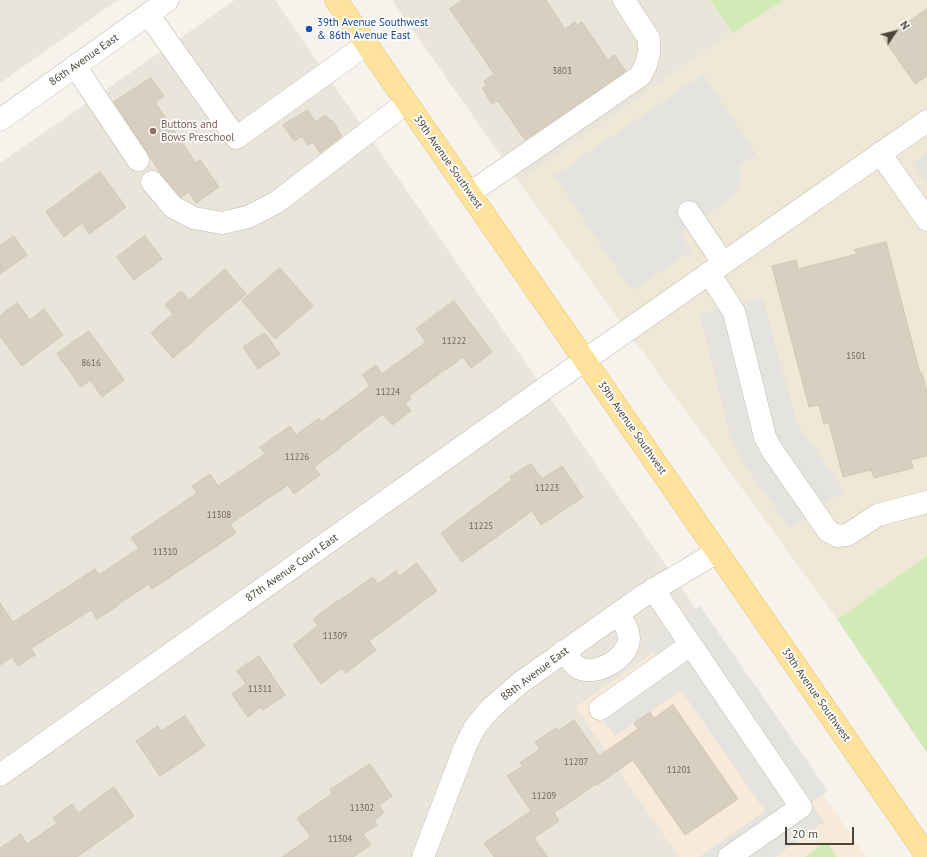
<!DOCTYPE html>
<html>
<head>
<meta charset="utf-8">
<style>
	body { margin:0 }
	#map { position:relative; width:927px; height:857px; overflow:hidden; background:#f6f3ec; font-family:"PT Sans",sans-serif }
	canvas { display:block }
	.north { position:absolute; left:875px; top:12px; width:40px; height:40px; -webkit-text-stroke:3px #fff; paint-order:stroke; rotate:55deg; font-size:11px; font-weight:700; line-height:16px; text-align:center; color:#4b4439 }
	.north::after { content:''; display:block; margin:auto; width:14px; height:18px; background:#4b4439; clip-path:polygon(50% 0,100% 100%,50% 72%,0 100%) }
	.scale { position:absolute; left:785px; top:827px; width:69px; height:18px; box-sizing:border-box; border:2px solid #4b4439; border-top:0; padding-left:5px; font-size:12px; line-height:14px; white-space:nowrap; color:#4b4439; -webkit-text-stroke:3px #fff; paint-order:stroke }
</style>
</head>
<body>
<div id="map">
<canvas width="927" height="857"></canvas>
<div class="north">N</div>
<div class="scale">20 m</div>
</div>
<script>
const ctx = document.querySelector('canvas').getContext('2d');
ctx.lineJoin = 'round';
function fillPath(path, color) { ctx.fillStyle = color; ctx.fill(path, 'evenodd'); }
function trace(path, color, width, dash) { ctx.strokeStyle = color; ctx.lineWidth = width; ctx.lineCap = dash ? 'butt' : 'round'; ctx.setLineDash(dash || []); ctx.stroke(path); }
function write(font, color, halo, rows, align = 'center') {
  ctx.font = font + ' "PT Sans",sans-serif'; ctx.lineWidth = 3.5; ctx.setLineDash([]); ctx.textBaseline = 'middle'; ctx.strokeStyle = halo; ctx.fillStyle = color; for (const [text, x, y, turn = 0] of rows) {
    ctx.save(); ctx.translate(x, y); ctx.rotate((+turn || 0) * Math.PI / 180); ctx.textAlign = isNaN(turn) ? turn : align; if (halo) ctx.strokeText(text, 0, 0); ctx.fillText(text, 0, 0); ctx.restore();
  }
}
const residential = new Path2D(`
	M 0,0 L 118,0 L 0,83 Z
	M 235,0 L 275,0 L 703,619 L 576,707 L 679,857 L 0,857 L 0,163 Z
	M 392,0 L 710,0 L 733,33 L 519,182 Z`);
const commercial = new Path2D(`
	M 703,619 L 866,857 L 679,857 L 576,707 Z`);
const education = new Path2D(`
	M 784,0 L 927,0 L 927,556 L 837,619 L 519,182 L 733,33 Z`);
const green = new Path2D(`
	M 710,0 L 784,0 L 733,33 Z
	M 927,556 L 927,753 L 837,619 Z
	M 826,842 L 837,857 L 805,857 Z`);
const parking = new Path2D(`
	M 703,74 L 756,154 L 738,166 L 741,175 L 740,184 L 735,193 L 726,202 L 680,233 L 691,251 L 632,291 L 554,176 Z
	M 927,153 L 927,183 L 913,163 Z
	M 763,298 L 795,417 L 800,428 L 844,491 L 790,528 L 744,464 L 731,437 L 700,314 Z
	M 700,606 L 828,791 L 811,803 L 824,822 L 775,857 L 699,857 L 765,811 L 681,690 L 615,736 L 591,702 L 656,656 L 647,643 Z`);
const building = new Path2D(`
	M 463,0 L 546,0 L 565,29 L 575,22 L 577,25 L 582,22 L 608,60 L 615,55 L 626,71 L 525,140 L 498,101 L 492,104 L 482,88 L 487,85 L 484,81 L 494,74 L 450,9 Z
	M 927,9 L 927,76 L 915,84 L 884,39 Z
	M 151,78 L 164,96 L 155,102 L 196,163 L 200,160 L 219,187 L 196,203 L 189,192 L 181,197 L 161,174 L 114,102 Z
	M 308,110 L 315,122 L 326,115 L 330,121 L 332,120 L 342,136 L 320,153 L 313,142 L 308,145 L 302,136 L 294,141 L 283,125 Z
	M 100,172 L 126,207 L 89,234 L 82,223 L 64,237 L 46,212 Z
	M 14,236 L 27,255 L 0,274 L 0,246 Z
	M 145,236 L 162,259 L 134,280 L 117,257 Z
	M 886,242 L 920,373 L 922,373 L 927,392 L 927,456 L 911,460 L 913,468 L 874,478 L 871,470 L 843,477 L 829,423 L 824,424 L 819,405 L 809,407 L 772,266 L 796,260 L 798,269 L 857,254 L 855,250 Z
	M 280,268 L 313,306 L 275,339 L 242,301 Z
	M 225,269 L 246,294 L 196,337 L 197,338 L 173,358 L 151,333 L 173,314 L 165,305 L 181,291 L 189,300 Z
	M 454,301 L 492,352 L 471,368 L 463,357 L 446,370 L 446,369 L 409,396 L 411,399 L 405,403 L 411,411 L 392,425 L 383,414 L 340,447 L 340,448 L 314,467 L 320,475 L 294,494 L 288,485 L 230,524 L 236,533 L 152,589 L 149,584 L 118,604 L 119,605 L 97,619 L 91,610 L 31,648 L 35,655 L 18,666 L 12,657 L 0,665 L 0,603 L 13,622 L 95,569 L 99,575 L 139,548 L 131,538 L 197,493 L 192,486 L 210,474 L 218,486 L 265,454 L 260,447 L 290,426 L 296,435 L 319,418 L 321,422 L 370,386 L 362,375 L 376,365 L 382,374 L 426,342 L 416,329 Z
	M 17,303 L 30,320 L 44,309 L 63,335 L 22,366 L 0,336 L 0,316 Z
	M 89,331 L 124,380 L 102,397 L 90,380 L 81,387 L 57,354 Z
	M 265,333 L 280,354 L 258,369 L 243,347 Z
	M 531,464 L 542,479 L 562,466 L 583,497 L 541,525 L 532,511 L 462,562 L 441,533 L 512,480 L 510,477 Z
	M 417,563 L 437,591 L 369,641 L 376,650 L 346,673 L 342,668 L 321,684 L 293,645 L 318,626 L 313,619 L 339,600 L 339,601 L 373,577 L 378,584 L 396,571 L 399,576 Z
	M 259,656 L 285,695 L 263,710 L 261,707 L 248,717 L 232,694 L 246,684 L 237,671 Z
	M 673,705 L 738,799 L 685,835 L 633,760 L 597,785 L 596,784 L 554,813 L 559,821 L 534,838 L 548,857 L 494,857 L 484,843 L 531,811 L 507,776 L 523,766 L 520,763 L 540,749 L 535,742 L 556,728 L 558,731 L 574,720 L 599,756 L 638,729 L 634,723 L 650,712 L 654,718 Z
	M 185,716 L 205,746 L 160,776 L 136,741 L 158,726 L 161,731 Z
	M 370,764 L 392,796 L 379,805 L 384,813 L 374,820 L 377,825 L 363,834 L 371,845 L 353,857 L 282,857 L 311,837 L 297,818 L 332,794 L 330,790 Z
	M 114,787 L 134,816 L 77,857 L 0,857 L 0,848 L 21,834 L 27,844 L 57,823 L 53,818 L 72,804 L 78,813 Z`);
const minor = new Path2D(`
	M 148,14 L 236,138 L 367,44
	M 75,66 L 138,160
	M 0,120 L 168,0
	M 880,153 L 927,220
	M 152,182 L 173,207 L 194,218 L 222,223 L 248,217 L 277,202 L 407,102
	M 470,193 L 640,76 L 646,65 L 649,53 L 649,39 L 624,0
	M 689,212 L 723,263
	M 709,273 L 734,312 L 765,437 L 772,450 L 828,531 L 837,536 L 847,535 L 878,515 L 927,502
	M 653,589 L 801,807 L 729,857
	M 564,651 C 569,657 572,664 579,668 C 596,677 628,658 629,639 C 629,629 623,621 618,614
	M 600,709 L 690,645
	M 0,775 L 555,381 L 927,121
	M 423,857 L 465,747 L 475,727 L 490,709 L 520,683 L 643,596 L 717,552`);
const major = new Path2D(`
	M 336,0 L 927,856`);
const markers = [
	[309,29,4,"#1a4fb4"],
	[153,131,4,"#8d6e63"]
];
const numberNames = [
	["3803",562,71],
	["11222",454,341],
	["1501",856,356],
	["8616",91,363],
	["11224",388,392],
	["11226",297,457],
	["11223",547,488],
	["11308",219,515],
	["11225",481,526],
	["11310",165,552],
	["11309",335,636],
	["11311",260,689],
	["11207",576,762],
	["11201",679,770],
	["11209",544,796],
	["11302",362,808],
	["11304",340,839]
];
const transitNames = [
	["39th Avenue Southwest",317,23],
	["& 86th Avenue East",317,36]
];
const streetNames = [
	["86th Avenue East",84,60,-35],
	["39th Avenue Southwest",448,162,55],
	["39th Avenue Southwest",632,428,55],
	["87th Avenue Court East",292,568,-35],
	["88th Avenue East",535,674,-37],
	["39th Avenue Southwest",816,695,55]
];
const educationNames = [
	["Buttons and",161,125],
	["Bows Preschool",161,138]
];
fillPath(residential, '#eae5da');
fillPath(commercial, '#f7ead8');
fillPath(education, '#efe8d6');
fillPath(green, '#d2eab5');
fillPath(parking, '#e5e3e0');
fillPath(building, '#d8cfc1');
trace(building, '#d3c7b4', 1);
trace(minor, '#c2bbae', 23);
trace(major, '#e6c16a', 23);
trace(minor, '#fff', 22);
trace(major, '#ffe39c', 22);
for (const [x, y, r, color] of markers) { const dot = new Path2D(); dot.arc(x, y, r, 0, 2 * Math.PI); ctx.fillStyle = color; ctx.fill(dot); trace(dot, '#fff', 1.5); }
write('9px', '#6e675b', null, numberNames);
write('11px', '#164399', '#fff', transitNames, 'left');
write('11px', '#4b4439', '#fff', streetNames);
write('11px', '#785e54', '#fff', educationNames, 'left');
</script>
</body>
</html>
